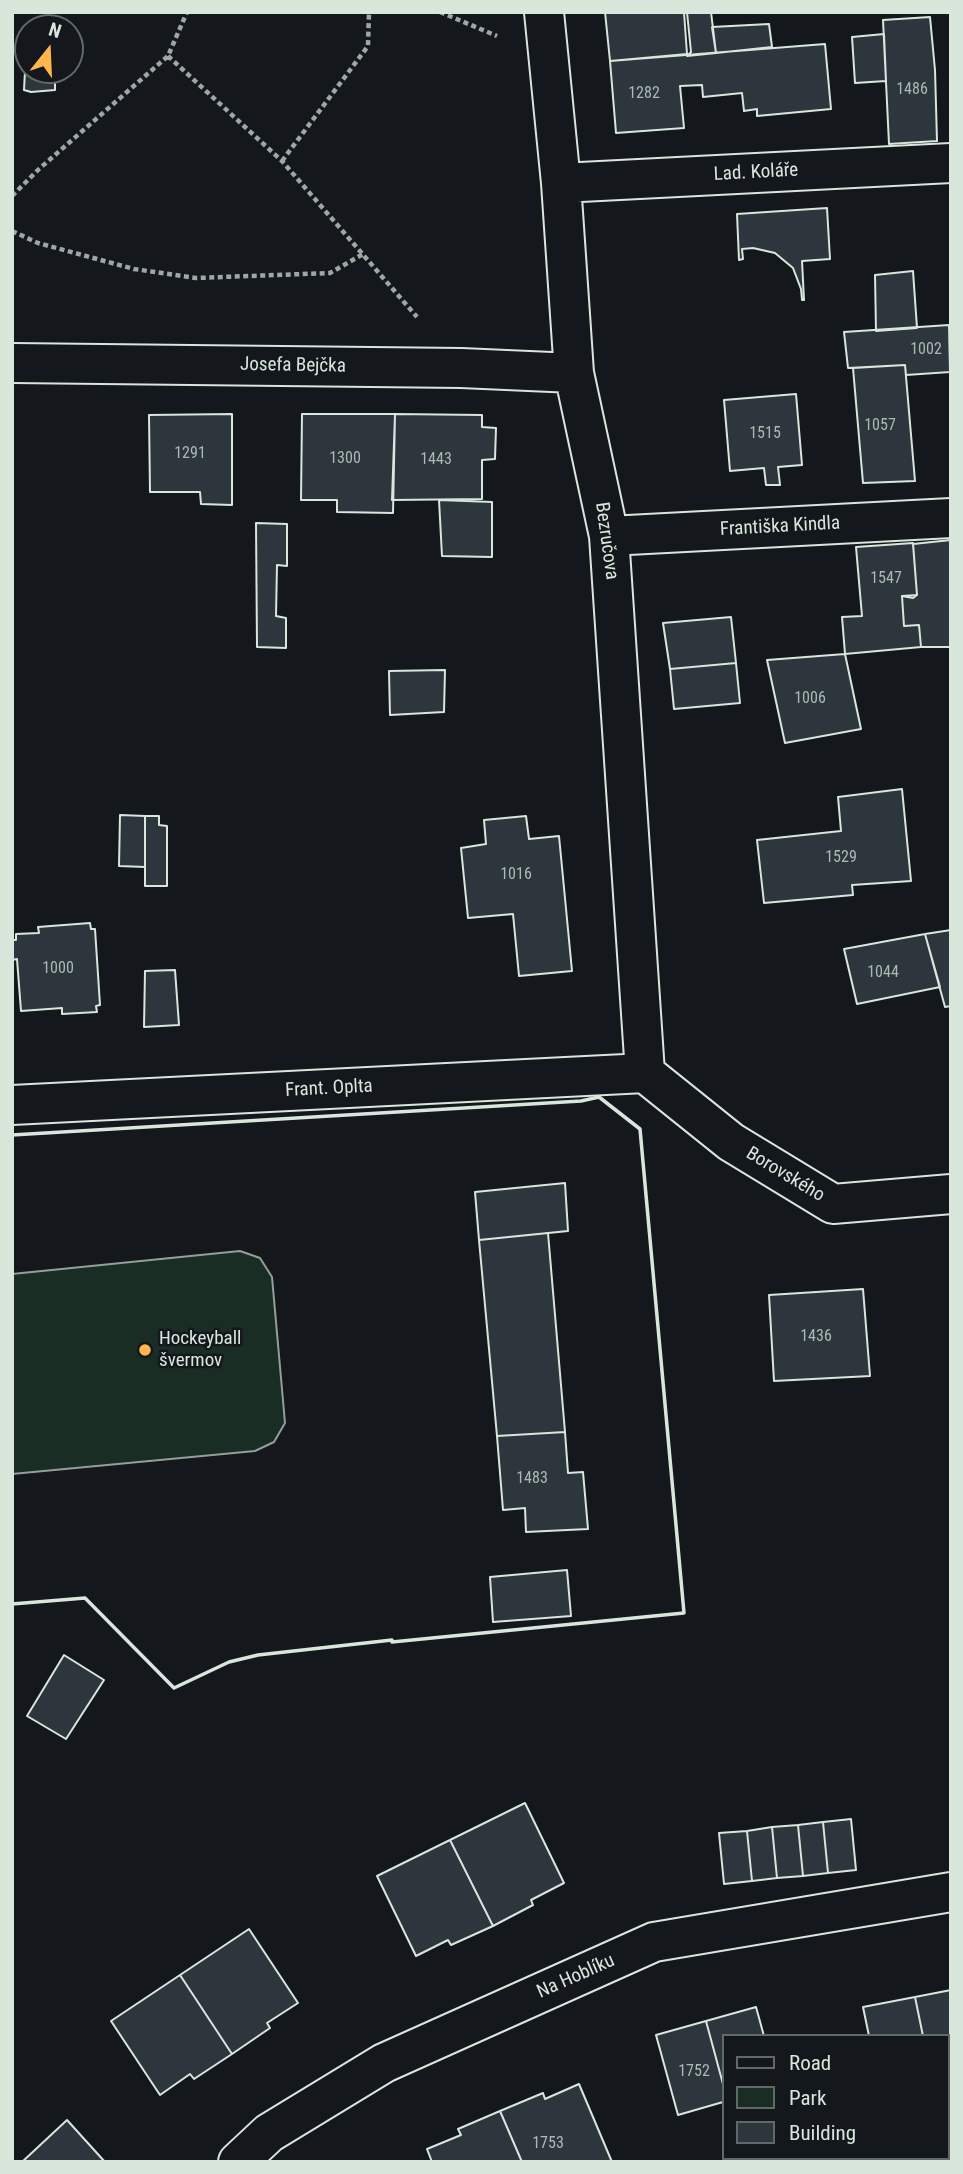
<!DOCTYPE html>
<html>
<head>
<meta charset="utf-8">
<style>
	body { margin:0 }
	#map { position:relative; width:963px; height:2174px; overflow:hidden; background:#14181c; font-family:"Roboto Condensed",sans-serif }
	canvas { display:block }
	.frame { position:absolute; inset:0; border:14px solid #d8e6dc; pointer-events:none }
	.legend { position:absolute; left:722px; top:2034px; width:228px; height:126px; box-sizing:border-box; background:#14181c; border:2px solid #626a69; margin:0; padding:9px 12px; list-style:none; font-size:21px; color:#d8e6dc }
	.legend li { display:flex; align-items:center; gap:14px; height:35px }
	.legend b { width:35px; border:2px solid #626a69 }
	.north { position:absolute; left:14px; top:14px; width:70px; height:70px; box-sizing:border-box; background:#14181c; border:2px solid #626a69; border-radius:50%; rotate:18deg; font-size:19px; font-weight:700; line-height:28px; text-align:center; color:#d8e6dc }
	.north::after { content:''; display:block; margin:auto; width:24px; height:32px; background:#ffb74d; clip-path:polygon(50% 0,100% 100%,50% 72%,0 100%) }
</style>
</head>
<body>
<div id="map">
<canvas width="963" height="2174"></canvas>
<div class="frame"></div>
<ul class="legend">
<li><b style="height:9px;background:#14181c"></b>Road</li>
<li><b style="height:19px;background:#1a2d24"></b>Park</li>
<li><b style="height:19px;background:#2c363c"></b>Building</li>
</ul>
<div class="north">N</div>
</div>
<script>
const ctx = document.querySelector('canvas').getContext('2d');
ctx.lineJoin = 'round';
function fillPath(path, color) { ctx.fillStyle = color; ctx.fill(path, 'evenodd'); }
function trace(path, color, width, dash) { ctx.strokeStyle = color; ctx.lineWidth = width; ctx.lineCap = dash ? 'butt' : 'round'; ctx.setLineDash(dash || []); ctx.stroke(path); }
function write(font, color, halo, rows, align = 'center') {
  ctx.font = font + ' "Roboto Condensed",sans-serif'; ctx.lineWidth = 5; ctx.setLineDash([]); ctx.textBaseline = 'middle'; ctx.strokeStyle = halo; ctx.fillStyle = color; for (const [text, x, y, turn = 0] of rows) {
    ctx.save(); ctx.translate(x, y); ctx.rotate((+turn || 0) * Math.PI / 180); ctx.textAlign = isNaN(turn) ? turn : align; if (halo) ctx.strokeText(text, 0, 0); ctx.fillText(text, 0, 0); ctx.restore();
  }
}
const green = new Path2D(`
	M 240,1251 L 260,1258 L 272,1277 L 285,1423 L 274,1442 L 255,1451 L 12,1474 L 12,1274 Z`);
const building = new Path2D(`
	M 605,12 L 684,12 L 687,54 L 610,61 Z
	M 687,12 L 711,12 L 716,53 L 687,56 L 691,52 Z
	M 930,17 L 935,70 L 937,141 L 889,144 L 883,20 Z
	M 769,24 L 772,47 L 716,53 L 712,27 Z
	M 884,34 L 886,81 L 855,83 L 852,37 Z
	M 825,44 L 831,109 L 757,116 L 757,109 L 744,111 L 742,93 L 703,97 L 702,85 L 680,86 L 684,128 L 616,133 L 610,61 Z
	M 26,52 L 28,70 L 55,70 L 55,90 L 31,92 L 24,90 Z
	M 827,208 L 830,259 L 802,261 L 804,300 L 802,300 L 801,289 L 793,268 L 775,253 L 753,248 L 742,249 L 743,259 L 739,260 L 737,214 Z
	M 913,271 L 917,328 L 876,331 L 875,275 Z
	M 949,325 L 950,372 L 906,375 L 905,365 L 848,368 L 844,332 Z
	M 905,365 L 915,481 L 863,483 L 853,368 Z
	M 796,394 L 802,465 L 778,467 L 780,485 L 766,485 L 764,468 L 730,471 L 724,400 Z
	M 232,414 L 232,505 L 201,504 L 200,492 L 150,492 L 149,415 Z
	M 302,414 L 395,414 L 393,513 L 337,512 L 337,500 L 301,500 Z
	M 395,414 L 482,415 L 482,427 L 496,428 L 495,459 L 482,460 L 482,499 L 392,500 Z
	M 439,500 L 492,502 L 492,557 L 442,556 Z
	M 256,523 L 287,524 L 287,566 L 277,565 L 276,616 L 286,618 L 286,648 L 257,647 Z
	M 951,540 L 951,647 L 921,647 L 919,625 L 904,626 L 902,596 L 913,598 L 917,595 L 913,544 Z
	M 913,543 L 917,595 L 902,596 L 904,626 L 919,625 L 921,647 L 845,654 L 842,617 L 862,616 L 856,547 Z
	M 731,617 L 736,663 L 670,669 L 663,623 Z
	M 845,654 L 861,729 L 785,743 L 767,660 Z
	M 736,663 L 740,703 L 674,709 L 670,669 Z
	M 445,670 L 444,712 L 390,715 L 389,671 Z
	M 902,789 L 911,881 L 852,885 L 853,895 L 764,903 L 757,840 L 841,831 L 838,797 Z
	M 120,815 L 145,816 L 145,867 L 119,866 Z
	M 145,816 L 159,816 L 159,825 L 167,826 L 167,886 L 145,886 Z
	M 526,816 L 529,839 L 559,836 L 572,971 L 519,976 L 513,914 L 468,918 L 461,848 L 486,844 L 484,820 Z
	M 90,923 L 91,929 L 95,929 L 100,1005 L 96,1006 L 97,1012 L 62,1014 L 62,1008 L 21,1011 L 17,959 L 12,960 L 12,940 L 16,940 L 16,934 L 39,933 L 38,927 Z
	M 951,930 L 951,1006 L 945,1007 L 925,934 Z
	M 925,934 L 940,987 L 857,1004 L 844,949 Z
	M 175,970 L 179,1025 L 144,1027 L 145,971 Z
	M 565,1183 L 568,1231 L 479,1240 L 475,1192 Z
	M 548,1233 L 565,1432 L 497,1436 L 479,1240 Z
	M 863,1289 L 870,1376 L 774,1381 L 769,1295 Z
	M 565,1432 L 568,1473 L 583,1472 L 588,1529 L 526,1532 L 525,1508 L 503,1510 L 497,1436 Z
	M 567,1570 L 571,1616 L 493,1622 L 490,1577 Z
	M 64,1655 L 104,1680 L 66,1739 L 27,1716 Z
	M 525,1803 L 564,1883 L 531,1900 L 533,1905 L 493,1926 L 450,1840 Z
	M 851,1819 L 856,1870 L 828,1873 L 823,1822 Z
	M 823,1822 L 828,1873 L 803,1876 L 798,1825 Z
	M 798,1825 L 803,1876 L 777,1878 L 772,1827 Z
	M 772,1827 L 777,1878 L 752,1881 L 747,1831 Z
	M 747,1831 L 752,1881 L 724,1884 L 719,1833 Z
	M 450,1840 L 493,1926 L 451,1945 L 448,1940 L 416,1956 L 377,1876 Z
	M 249,1929 L 298,2003 L 267,2023 L 270,2028 L 232,2054 L 180,1975 Z
	M 180,1975 L 232,2054 L 194,2079 L 190,2074 L 160,2095 L 111,2021 Z
	M 951,1990 L 951,2074 L 947,2075 L 947,2036 L 923,2036 L 915,1997 Z
	M 915,1997 L 923,2036 L 869,2036 L 863,2007 Z
	M 756,2007 L 764,2036 L 723,2036 L 723,2084 L 706,2021 Z
	M 706,2021 L 723,2084 L 723,2102 L 678,2115 L 656,2035 Z
	M 579,2084 L 612,2162 L 522,2162 L 500,2111 L 543,2093 L 545,2099 Z
	M 500,2111 L 522,2162 L 432,2162 L 427,2149 L 461,2135 L 458,2129 Z
	M 67,2120 L 105,2162 L 22,2162 Z`);
const path = new Path2D(`
	M 440,12 L 497,36
	M 168,56 L 282,161 L 417,317
	M 282,161 L 368,46 L 369,12
	M 12,196 L 39,169 L 168,56 L 187,12
	M 12,231 L 38,243 L 134,269 L 196,278 L 330,273 L 363,254`);
const minor = new Path2D(`
	M 544,12 L 561,183 L 574,373 L 609,536 L 645,1073
	M 561,183 L 951,163
	M 12,363 L 461,368 L 574,373
	M 609,536 L 951,518
	M 645,1073 L 731,1142 L 833,1204 L 951,1194
	M 12,1105 L 645,1073
	M 238,2162 L 269,2133 L 384,2063 L 654,1942 L 951,1892`);
const wall = new Path2D(`
	M 12,1135 L 581,1101 L 599,1097 L 640,1129 L 684,1613 L 392,1642 L 392,1640 L 258,1655 L 229,1662 L 174,1688 L 85,1598 L 12,1604`);
const markers = [
	[145,1350,7,"#ffb74d"]
];
const numberNames = [
	["1486",912,90],
	["1282",644,94],
	["1002",926,350],
	["1057",880,426],
	["1515",765,434],
	["1291",190,454],
	["1300",345,459],
	["1443",436,460],
	["1547",886,579],
	["1006",810,699],
	["1529",841,858],
	["1016",516,875],
	["1000",58,969],
	["1044",883,973],
	["1436",816,1337],
	["1483",532,1479],
	["1752",694,2072],
	["1753",548,2144]
];
const streetNames = [
	["Lad. Koláře",756,173,-3],
	["Josefa Bejčka",293,366,1],
	["Františka Kindla",780,527,-3],
	["Bezručova",606,541,82],
	["Frant. Oplta",329,1089,-3],
	["Borovského",785,1175,31],
	["Na Hoblíku",576,1977,-24]
];
const poiNames = [
	["Hockeyball",159,1339],
	["švermov",159,1361]
];
fillPath(green, '#1a2d24');
trace(green, '#939e99', 2);
fillPath(building, '#2c363c');
trace(building, '#d8e6dc', 2);
trace(minor, '#d8e6dc', 42);
trace(path, '#9da8a2', 4.5, [5, 3.5]);
trace(minor, '#14181c', 38);
trace(wall, '#d8e6dc', 3.5);
for (const [x, y, r, color] of markers) { const dot = new Path2D(); dot.arc(x, y, r, 0, 2 * Math.PI); ctx.fillStyle = color; ctx.fill(dot); trace(dot, '#14181c', 2.5); }
write('16px', '#adbab4', null, numberNames);
write('19px', '#d8e6dc', '#14181c', streetNames);
write('19px', '#d8e6dc', '#14181c', poiNames, 'left');
</script>
</body>
</html>
